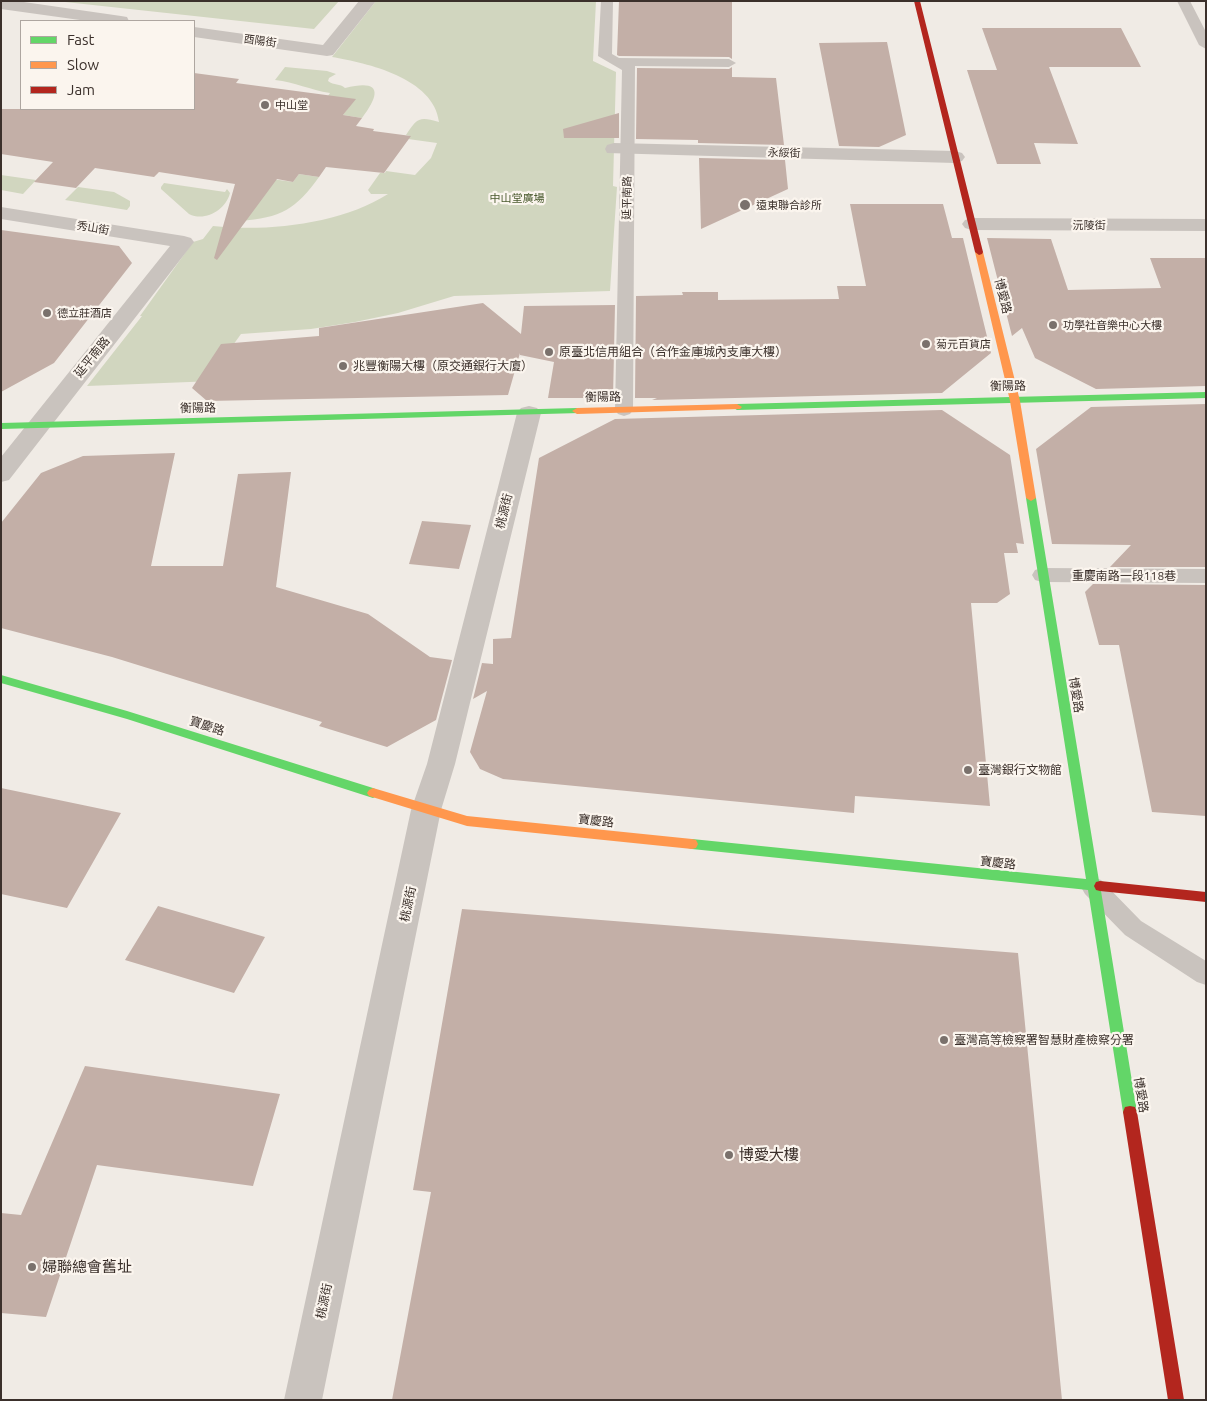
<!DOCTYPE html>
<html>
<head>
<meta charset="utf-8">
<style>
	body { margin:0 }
	#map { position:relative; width:1207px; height:1401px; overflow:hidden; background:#f0ebe5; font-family:Ubuntu,sans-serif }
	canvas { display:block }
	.frame { position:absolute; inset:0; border:2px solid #3b302b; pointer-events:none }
	.legend { position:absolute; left:20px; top:20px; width:175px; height:90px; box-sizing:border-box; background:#fbf5ee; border:1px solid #aea6a0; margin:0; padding:6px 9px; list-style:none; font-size:15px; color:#3b302b }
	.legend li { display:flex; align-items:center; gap:10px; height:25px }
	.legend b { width:25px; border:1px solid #aea6a0 }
</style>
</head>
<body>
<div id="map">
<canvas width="1207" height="1401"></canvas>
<div class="frame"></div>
<ul class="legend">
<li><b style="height:6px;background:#63d668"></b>Fast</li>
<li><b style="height:6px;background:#ff974d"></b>Slow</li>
<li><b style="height:6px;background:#b3261e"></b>Jam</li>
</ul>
</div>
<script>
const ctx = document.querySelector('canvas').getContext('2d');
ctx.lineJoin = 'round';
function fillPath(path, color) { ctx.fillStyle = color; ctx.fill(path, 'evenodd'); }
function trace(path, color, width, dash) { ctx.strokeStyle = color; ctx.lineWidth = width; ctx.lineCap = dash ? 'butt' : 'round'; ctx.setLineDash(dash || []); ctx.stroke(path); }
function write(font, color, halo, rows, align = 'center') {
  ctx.font = font + ' Ubuntu,"Noto Sans TC",sans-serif'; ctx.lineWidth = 4.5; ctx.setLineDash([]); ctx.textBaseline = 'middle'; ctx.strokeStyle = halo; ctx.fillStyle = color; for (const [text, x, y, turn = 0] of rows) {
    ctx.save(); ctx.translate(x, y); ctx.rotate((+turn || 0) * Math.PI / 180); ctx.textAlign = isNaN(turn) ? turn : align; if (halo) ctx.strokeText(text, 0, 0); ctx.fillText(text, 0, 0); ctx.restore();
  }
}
const green = new Path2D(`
	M 56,1 L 339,1 L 314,29 Z
	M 376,1 L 596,1 L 593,61 L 616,72 L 613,186 L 617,187 L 610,291 L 454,296 L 398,313 L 355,322 L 311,329 L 241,334 L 210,377 L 215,381 L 87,386 L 142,316 L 140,316 L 193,242 L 203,239 L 213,226 C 267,232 341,224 388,194 L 371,194 L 368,190 L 380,173 L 385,173 L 386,171 L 415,175 L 431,158 L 437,143 L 408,139 L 410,136 L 406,135 C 417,118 419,116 439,122 C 434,78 367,63 332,57 Z
	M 285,67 L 327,71 L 336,74 L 329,78 L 328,81 C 334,86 340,83 345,88 C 381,79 381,93 362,118 L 343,115 L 349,107 L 323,103 L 330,93 C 310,90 295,82 275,80 Z
	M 299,174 L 319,177 C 296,209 281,218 240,221 L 265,178 L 293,182 Z
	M 1,175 L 36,180 L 23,194 L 1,190 Z
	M 164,183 L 225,192 L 227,189 L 230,193 C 226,210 205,222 189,214 L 161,189 L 161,187 Z
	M 78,187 L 114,192 L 130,201 L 130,206 L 127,210 L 65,200 Z`);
const building = new Path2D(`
	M 619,1 L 732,1 L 732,59 L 729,57 L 619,56 L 617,55 Z
	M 982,28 L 1121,28 L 1141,67 L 1049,67 L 1078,144 L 1034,143 L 1041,164 L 997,164 L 967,70 L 997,70 Z
	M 887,42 L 906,135 L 879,147 L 839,146 L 819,43 Z
	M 732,67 L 732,77 L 776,78 L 784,145 L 698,143 L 698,140 L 636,139 L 637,68 L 729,69 Z
	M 194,73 L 239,79 L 236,83 L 356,99 L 343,115 L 362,118 L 356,126 L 374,129 L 373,131 L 411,136 L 384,173 L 326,167 L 319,177 L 299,174 L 293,182 L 277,179 L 217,260 L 214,258 L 235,184 L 159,172 L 154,177 L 95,168 L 76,188 L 34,182 L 53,162 L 1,154 L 1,109 L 194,109 Z
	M 619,113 L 619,138 L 564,138 L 563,129 Z
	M 699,158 L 785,160 L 788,189 L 701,229 Z
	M 850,204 L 943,204 L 952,238 L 963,238 L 991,353 L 942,393 L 652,400 L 657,398 L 635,398 L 636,296 L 683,295 L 682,292 L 718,292 L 718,300 L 839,299 L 837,286 L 866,286 Z
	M 1,230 L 119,246 L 132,263 L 54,363 L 1,392 Z
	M 987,238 L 1051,239 L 1068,290 L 1161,288 L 1150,258 L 1206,258 L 1206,386 L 1096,389 L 1035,358 L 1022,328 L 1012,336 Z
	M 483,303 L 521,334 L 524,306 L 615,305 L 613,398 L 548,398 L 554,362 L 520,355 L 520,353 L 508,395 L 207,401 L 192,388 L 221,344 L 319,336 L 319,328 Z
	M 1206,404 L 1206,567 L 1110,567 L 1131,545 L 1052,544 L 1036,449 L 1091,407 Z
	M 942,410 L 1010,455 L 1024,544 L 1016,543 L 1018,553 L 1004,553 L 1010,594 L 997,603 L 971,603 L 990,806 L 855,796 L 854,813 L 503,779 L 480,769 L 470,752 L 487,691 L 473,699 L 482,663 L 493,664 L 493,639 L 511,638 L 539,458 L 615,419 Z
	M 175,453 L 151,566 L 223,566 L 238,474 L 291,472 L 276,587 L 368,614 L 430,657 L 452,660 L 436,720 L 387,747 L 319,726 L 322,722 L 112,657 L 1,628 L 1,523 L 41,473 L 83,456 Z
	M 422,521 L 471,525 L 459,569 L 409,564 Z
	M 1093,584 L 1206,585 L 1206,816 L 1152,812 L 1119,645 L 1099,645 L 1085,592 Z
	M 1,788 L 121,813 L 67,908 L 1,894 Z
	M 158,906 L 265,937 L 234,993 L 125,960 Z
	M 462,909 L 1018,953 L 1062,1400 L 392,1400 L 431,1192 L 413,1190 Z
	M 85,1066 L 280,1094 L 253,1186 L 97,1165 L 46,1317 L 1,1313 L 1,1213 L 21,1215 Z`);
const lane = new Path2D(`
	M 601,1 L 613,1 L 612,54 L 619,58 L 729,59 L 736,63 L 729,67 L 635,66 L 633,410 L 630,414 L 624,416 L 618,414 L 615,410 L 622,70 L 598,56 Z
	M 1177,1 L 1190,1 L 1206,32 L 1206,49 L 1199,45 Z
	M 1042,568 L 1206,569 L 1206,583 L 1042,582 L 1035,580 L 1032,575 L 1035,570 Z
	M 1093,877 L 1101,880 L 1141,921 L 1206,961 L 1206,985 L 1197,982 L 1125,935 L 1085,894 L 1081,887 L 1085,880 Z`);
const street = new Path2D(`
	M 1,1 L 17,1 L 121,16 L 127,17 L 129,21 L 87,21 L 1,9 Z
	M 359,1 L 376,1 L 333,55 L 327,56 L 194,37 L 194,27 L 323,45 Z
	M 614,143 L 955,151 L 962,153 L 965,157 L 962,161 L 955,163 L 607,153 L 605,149 L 607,145 Z
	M 1,207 L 184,236 L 191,238 L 194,242 L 9,480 L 1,482 L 1,457 L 170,246 L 1,219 Z
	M 972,218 L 1206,219 L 1206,231 L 972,230 L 965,228 L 962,224 L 965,220 Z
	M 529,406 L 537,408 L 541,413 L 455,764 L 441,810 L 322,1400 L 284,1400 L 411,810 L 427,764 L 517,413 L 521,408 Z`);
const fast = new Path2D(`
	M 1206,392 L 1206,398 L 737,410 L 732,407 L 737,404 Z
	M 577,408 L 580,409 L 580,413 L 1,429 L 1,423 Z
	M 1031,495 L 1036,498 L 1099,881 L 1104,882 L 1106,886 L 1104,890 L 1101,891 L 1137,1112 L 1135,1117 L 1130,1118 L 1125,1117 L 1123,1112 L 1088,890 L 692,849 L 688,848 L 686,844 L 688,840 L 692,839 L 1086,879 L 1026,498 Z
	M 1,675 L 127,711 L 373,788 L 377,790 L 379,793 L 377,796 L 373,798 L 127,719 L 1,683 Z`);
const slow = new Path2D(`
	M 979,249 L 983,252 L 1020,401 L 1036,498 L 1031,501 L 1026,498 L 1010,401 L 975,252 Z
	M 737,404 L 742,407 L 740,409 L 577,414 L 572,411 L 577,408 Z
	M 373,788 L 467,816 L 692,839 L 696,840 L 698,844 L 696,848 L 692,849 L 467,826 L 369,796 L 367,793 L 369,790 Z`);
const jam = new Path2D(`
	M 914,1 L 920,1 L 983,252 L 982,254 L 979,255 L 975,252 Z
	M 1100,881 L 1206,892 L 1206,902 L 1100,891 L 1096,890 L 1094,886 L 1096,882 Z
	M 1130,1106 L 1135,1107 L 1137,1112 L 1184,1400 L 1168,1400 L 1123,1112 L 1125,1107 Z`);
const markers = [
	[265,105,5,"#7a716c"],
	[745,205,6,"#7a716c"],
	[47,313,5,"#7a716c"],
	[1053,325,5,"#7a716c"],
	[926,344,5,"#7a716c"],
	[549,352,5,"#7a716c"],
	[343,366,5,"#7a716c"],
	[968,770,5,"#7a716c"],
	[944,1040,5,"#7a716c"],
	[729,1155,5,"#7a716c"],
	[32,1267,5,"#7a716c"]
];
const farStreetnames = [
	["酉陽街",260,41,8],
	["永綏街",784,153,1],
	["延平南路",627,198,-89],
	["沅陵街",1089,225],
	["秀山街",93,228,9]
];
const farPoinames = [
	["中山堂",275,105],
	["遠東聯合診所",756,205],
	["德立莊酒店",57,313],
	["功學社音樂中心大樓",1063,325],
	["菊元百貨店",936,344]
];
const farParknames = [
	["中山堂廣場",517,198]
];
const streetNames = [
	["博愛路",1003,296,76],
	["延平南路",92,357,-51],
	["衡陽路",1008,386,-1],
	["衡陽路",603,397,-1],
	["衡陽路",198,408,-1],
	["桃源街",504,511,-76],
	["重慶南路一段118巷",1124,576],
	["博愛路",1076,695,81],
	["寶慶路",207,726,18],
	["寶慶路",596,821,6],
	["寶慶路",998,863,6],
	["桃源街",408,904,-78],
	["博愛路",1141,1095,81],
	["桃源街",324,1301,-78]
];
const poiNames = [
	["原臺北信用組合（合作金庫城內支庫大樓）",559,352],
	["兆豐衡陽大樓（原交通銀行大廈）",353,366],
	["臺灣銀行文物館",978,770],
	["臺灣高等檢察署智慧財產檢察分署",954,1040]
];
const nearPoinames = [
	["博愛大樓",739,1155],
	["婦聯總會舊址",42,1267]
];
fillPath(green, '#d1d6bf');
fillPath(building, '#c3afa7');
fillPath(lane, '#c9c3be');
fillPath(street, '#c9c3be');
fillPath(fast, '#63d668');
fillPath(slow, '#ff974d');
fillPath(jam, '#b3261e');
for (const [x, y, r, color] of markers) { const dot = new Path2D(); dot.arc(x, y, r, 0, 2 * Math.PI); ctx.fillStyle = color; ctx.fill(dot); trace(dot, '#fbf5ee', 2); }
write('11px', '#3b302b', '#fbf5ee', farStreetnames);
write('11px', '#3b302b', '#fbf5ee', farPoinames, 'left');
write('11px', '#4a5a2e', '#fbf5ee', farParknames);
write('12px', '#3b302b', '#fbf5ee', streetNames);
write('12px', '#3b302b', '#fbf5ee', poiNames, 'left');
write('15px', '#3b302b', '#fbf5ee', nearPoinames, 'left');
</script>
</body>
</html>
